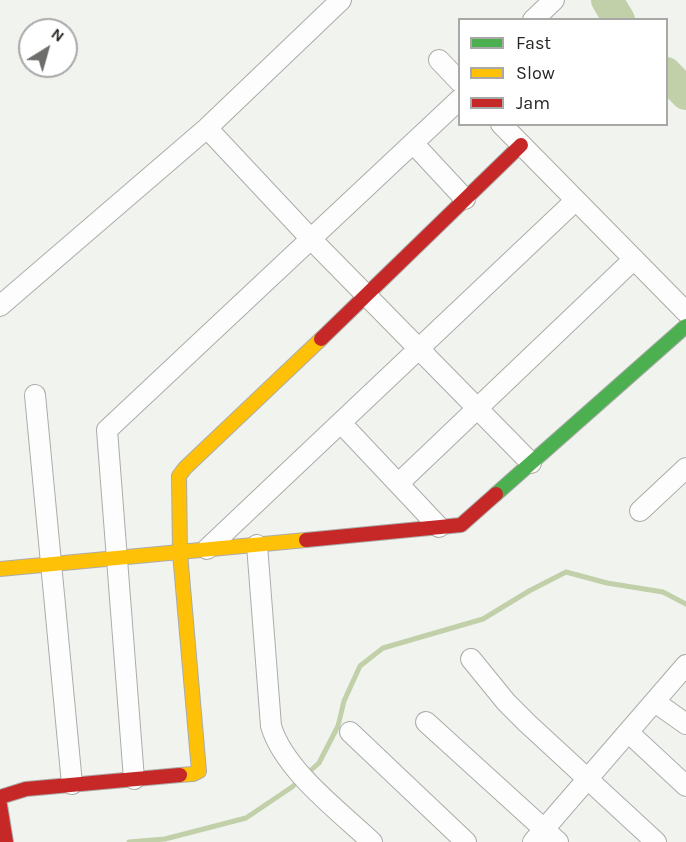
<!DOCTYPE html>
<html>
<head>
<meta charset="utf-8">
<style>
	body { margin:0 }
	#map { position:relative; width:686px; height:842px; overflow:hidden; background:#f1f3ef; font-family:Karla,sans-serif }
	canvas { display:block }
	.legend { position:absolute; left:458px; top:18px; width:210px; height:108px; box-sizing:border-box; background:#fff; border:2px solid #a8a9a7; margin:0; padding:8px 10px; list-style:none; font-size:18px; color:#262724 }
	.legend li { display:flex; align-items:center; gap:12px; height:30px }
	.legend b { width:30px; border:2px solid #a8a9a7 }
	.north { position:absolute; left:18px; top:18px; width:60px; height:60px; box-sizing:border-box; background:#fff; border:2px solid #a8a9a7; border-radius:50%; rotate:37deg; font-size:16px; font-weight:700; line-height:24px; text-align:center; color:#262724 }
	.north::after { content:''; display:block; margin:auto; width:21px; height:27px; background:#6d6e6b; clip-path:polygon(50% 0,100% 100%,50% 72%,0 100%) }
</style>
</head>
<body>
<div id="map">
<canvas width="686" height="842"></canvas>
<ul class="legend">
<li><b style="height:8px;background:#4caf50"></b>Fast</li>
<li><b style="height:8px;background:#ffc107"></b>Slow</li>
<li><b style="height:8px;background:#c62828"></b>Jam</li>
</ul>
<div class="north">N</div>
</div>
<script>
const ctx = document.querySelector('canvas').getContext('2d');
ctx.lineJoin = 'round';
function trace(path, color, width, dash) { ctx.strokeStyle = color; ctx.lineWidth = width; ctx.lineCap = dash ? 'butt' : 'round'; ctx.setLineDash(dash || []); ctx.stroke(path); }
const stream = new Path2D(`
	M 129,842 L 165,839 L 246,818 L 292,787 L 319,763 L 338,726 L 344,701 L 360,666 L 383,648 L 483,619 L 529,591 L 566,572 L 607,583 L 663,592 L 686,604`);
const river = new Path2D(`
	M 607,0 L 619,20
	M 666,73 L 686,94`);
const street = new Path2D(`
	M 533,20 L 554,0
	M 439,60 L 460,82
	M 501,124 L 686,312
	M 207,128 L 311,239 L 531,463
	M 413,143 L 465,199
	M 0,306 L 207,128 L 341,0
	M 35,395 L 72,784
	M 341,423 L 439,527
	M 399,483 L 634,259
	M 640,511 L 686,468
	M 257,545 L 271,726 C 284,770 339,811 372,842
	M 207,549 L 576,200
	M 471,659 L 506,702 L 527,723 L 656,842
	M 655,702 L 686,724
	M 426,722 L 558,842
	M 350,732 L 466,842
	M 628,732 L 686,786
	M 134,779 L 107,430 L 460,99
	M 533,842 L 686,665`);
const fast = new Path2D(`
	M 496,494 L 686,326`);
const slow = new Path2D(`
	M 0,569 L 306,540
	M 180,775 L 193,774 L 199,771 L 180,553 L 179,476 L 185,468 L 321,339`);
const jam = new Path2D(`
	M 321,339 L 521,145
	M 306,540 L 461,525 L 496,494
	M 0,797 L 26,789 L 180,775
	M 0,805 L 6,842`);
trace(stream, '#c1d0a9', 5);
trace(river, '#c1d0a9', 32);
trace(street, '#abaca9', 22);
trace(fast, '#abaca9', 16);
trace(slow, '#abaca9', 16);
trace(jam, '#abaca9', 16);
trace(street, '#fdfdfd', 20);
trace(fast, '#4caf50', 14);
trace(slow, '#ffc107', 14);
trace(jam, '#c62828', 14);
</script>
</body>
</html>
